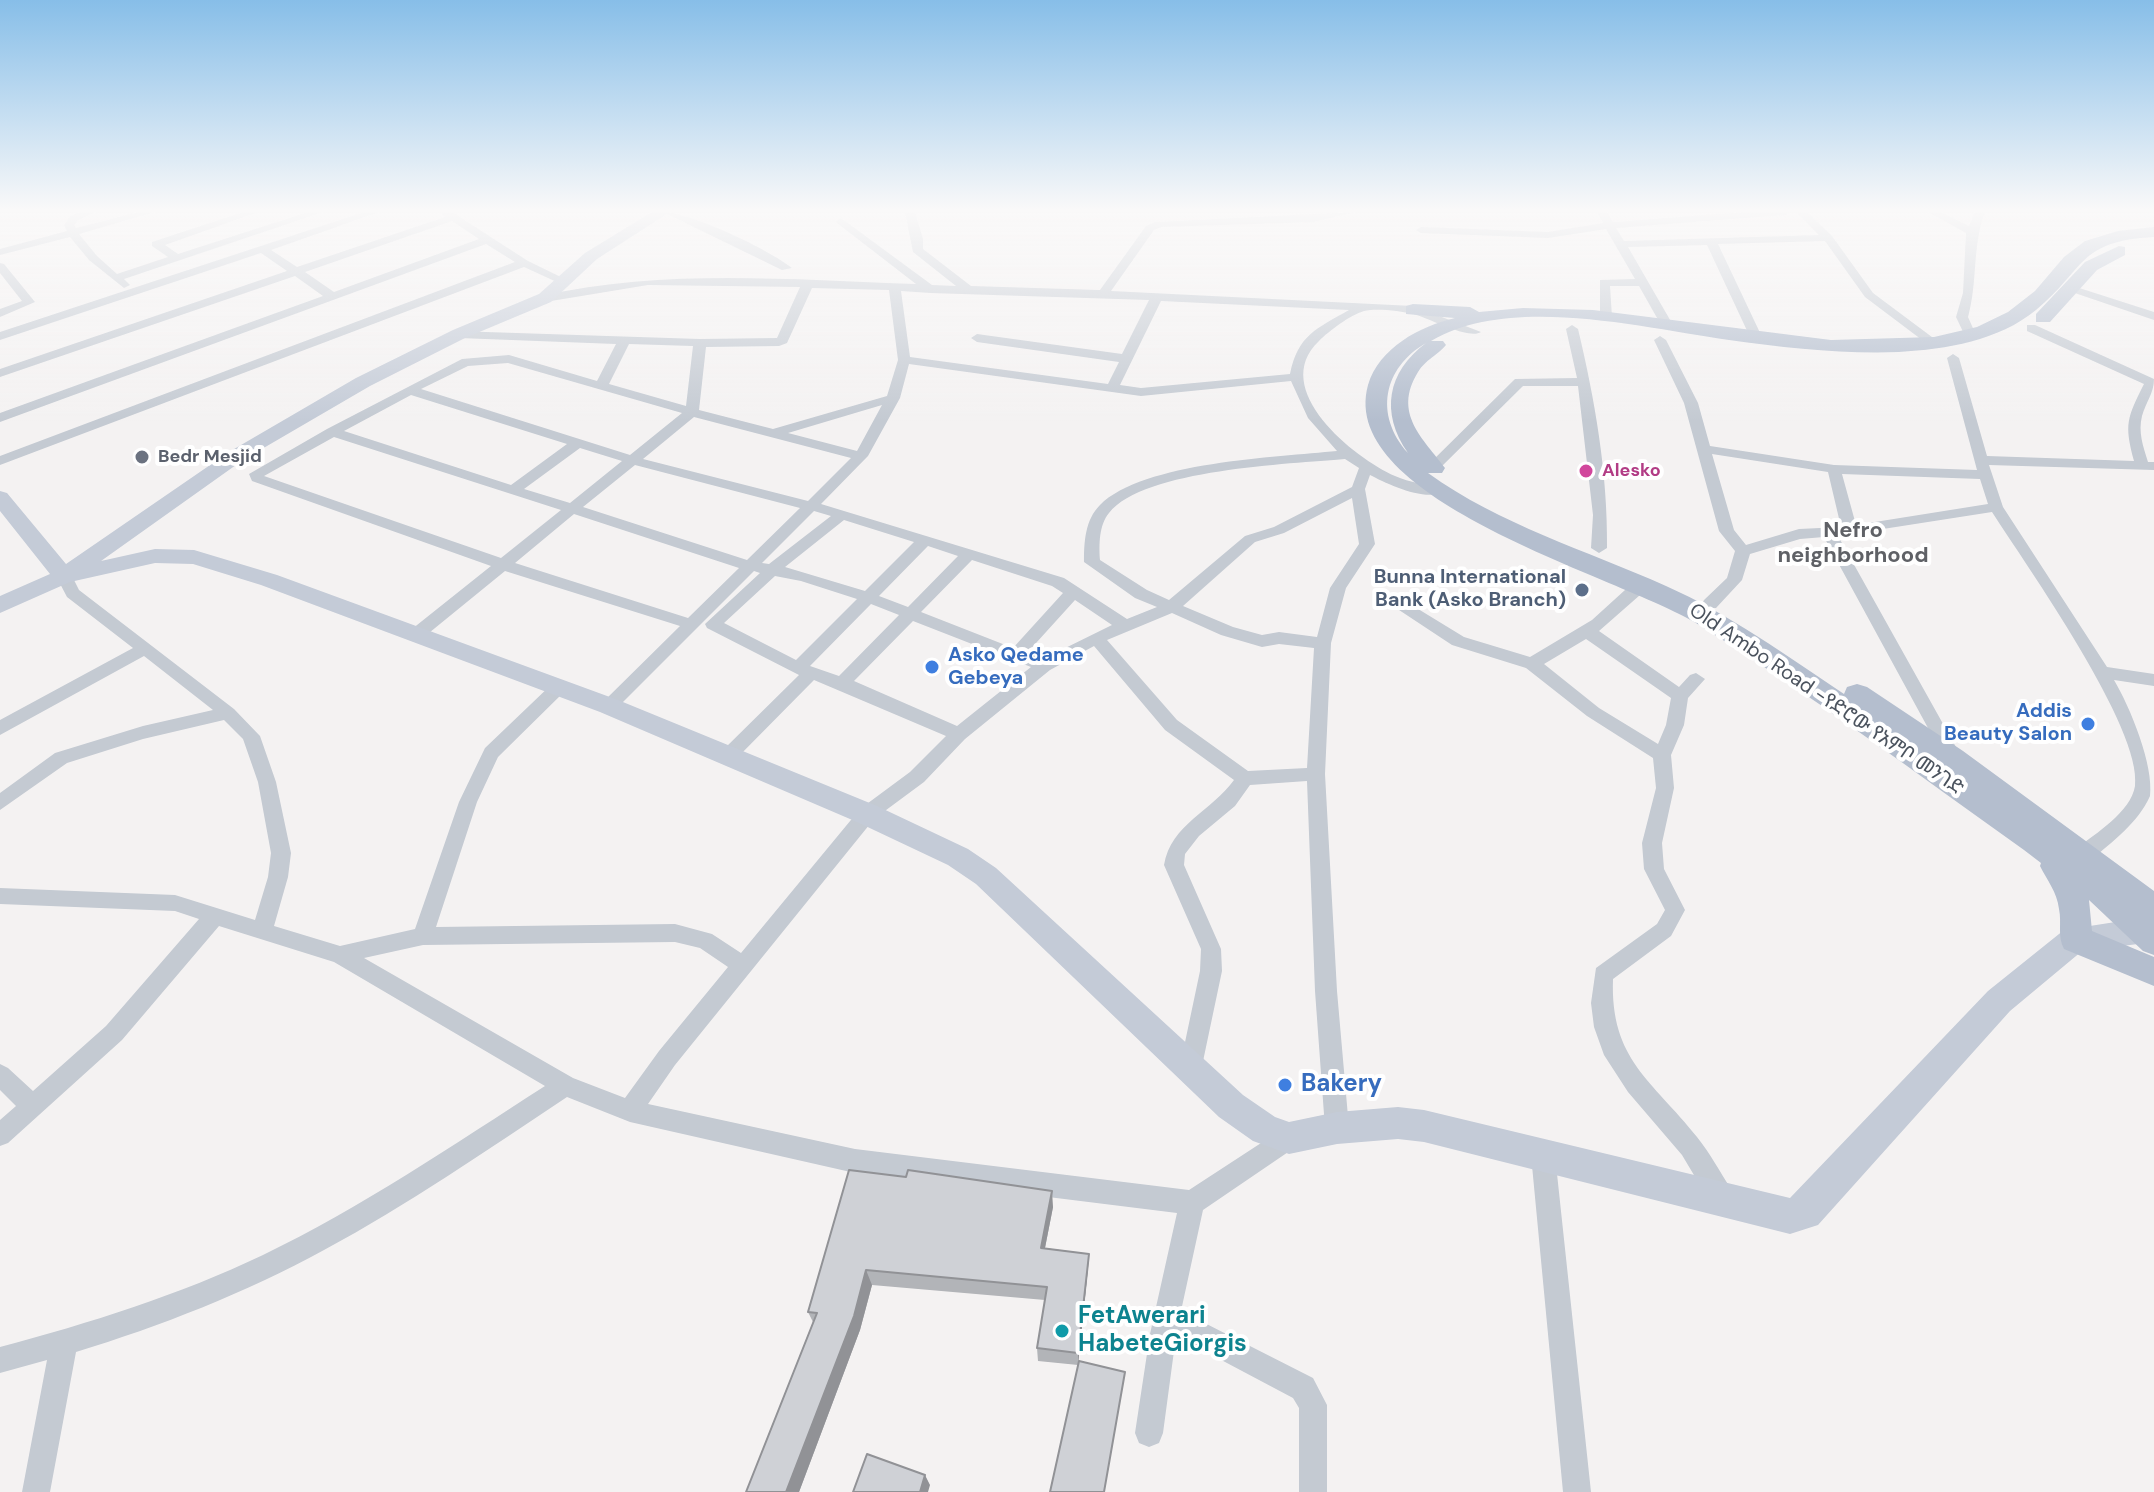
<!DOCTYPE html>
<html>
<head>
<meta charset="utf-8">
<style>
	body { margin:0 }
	canvas { display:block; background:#f4f2f2 }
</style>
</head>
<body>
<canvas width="2154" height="1492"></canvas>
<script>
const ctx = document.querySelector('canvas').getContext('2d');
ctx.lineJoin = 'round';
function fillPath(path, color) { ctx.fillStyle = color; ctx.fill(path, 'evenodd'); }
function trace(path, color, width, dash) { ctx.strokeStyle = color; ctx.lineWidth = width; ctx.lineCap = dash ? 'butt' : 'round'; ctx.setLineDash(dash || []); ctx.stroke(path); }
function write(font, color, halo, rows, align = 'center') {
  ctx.font = font + ' "DM Sans","Noto Sans Ethiopic",sans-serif'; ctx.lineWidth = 8; ctx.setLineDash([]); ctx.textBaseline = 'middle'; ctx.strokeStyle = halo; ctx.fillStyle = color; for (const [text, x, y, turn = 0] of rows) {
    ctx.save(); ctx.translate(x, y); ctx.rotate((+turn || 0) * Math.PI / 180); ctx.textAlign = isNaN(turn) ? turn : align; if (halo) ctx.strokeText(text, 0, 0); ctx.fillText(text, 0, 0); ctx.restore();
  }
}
const street = new Path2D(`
	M 81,212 L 96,212 L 78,220 L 74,225 L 76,228 L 138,212 L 155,212 L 79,234 L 97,256 L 117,274 L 168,257 L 152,246 L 152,242 L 243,212 L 258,212 L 165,245 L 178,254 L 308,212 L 323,212 L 124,279 L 130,285 L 124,288 L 89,260 L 70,237 L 0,255 L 0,249 L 67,231 L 64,225 L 70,216 Z
	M 364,212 L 379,212 L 271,250 L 297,267 L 445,217 L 440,212 L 452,212 L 528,261 L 569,281 L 559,283 L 524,267 L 0,465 L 0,456 L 515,262 L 486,244 L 0,422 L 0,413 L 323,296 L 295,276 L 0,377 L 0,369 L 287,271 L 261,253 L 0,340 L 0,332 ZM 452,221 L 479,239 L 334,292 L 305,272 Z
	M 663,212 C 690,212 770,250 792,268 L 782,270 Z
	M 905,212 L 915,212 L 923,239 L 923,249 L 971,286 L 1100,290 L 1146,226 L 1155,222 L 1355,212 L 1314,222 L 1161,227 L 1154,230 L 1111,291 L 1413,306 L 1481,332 C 1469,340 1429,318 1413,314 C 1401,311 1376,308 1364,311 C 1350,315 1329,331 1319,341 C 1268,389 1354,458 1395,476 C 1410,483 1426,484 1442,488 L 1444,491 C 1428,503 1387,484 1370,475 L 1365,489 L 1375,544 L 1346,588 L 1331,643 L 1325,774 L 1337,991 L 1349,1128 L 1345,1136 L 1337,1139 L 1329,1136 L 1325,1128 L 1315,991 L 1307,781 L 1250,785 L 1235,806 L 1199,836 L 1185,854 L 1184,865 L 1221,949 L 1222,971 L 1202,1066 L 1199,1073 L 1191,1076 L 1183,1073 L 1180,1066 L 1200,971 L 1201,949 L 1164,865 C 1171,824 1212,811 1234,780 L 1165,730 L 1094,646 L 1050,670 L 965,739 L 924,782 L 874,819 L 675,1065 L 648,1104 L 855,1149 L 1189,1190 L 1281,1130 L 1289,1127 L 1297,1130 L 1301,1138 L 1297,1146 L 1203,1210 L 1181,1311 L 1313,1378 L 1327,1405 L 1327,1492 L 1299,1492 L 1299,1408 L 1293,1398 L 1176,1336 L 1163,1433 L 1159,1443 L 1149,1447 L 1139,1443 L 1135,1433 L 1150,1334 L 1177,1213 L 855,1173 L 630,1122 L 567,1097 C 487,1150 408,1205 324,1250 C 245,1293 161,1326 76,1352 L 50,1492 L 22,1492 L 47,1360 L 0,1373 L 0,1347 C 90,1323 179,1295 263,1255 C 362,1207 453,1145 545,1086 L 334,962 L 219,926 L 122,1040 L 8,1143 L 0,1146 L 0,1120 L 16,1106 L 0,1090 L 0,1064 L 8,1068 L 33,1091 L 106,1026 L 199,919 L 175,911 L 0,904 L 0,888 L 175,895 L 255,920 L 268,877 L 271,853 L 258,782 L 243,739 L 224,720 L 143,739 L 67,763 L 0,810 L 0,793 L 55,753 L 143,726 L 213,710 L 144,656 L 0,735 L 0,720 L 133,648 L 67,597 L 56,576 L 58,572 L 70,572 L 79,590 L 234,709 L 260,736 L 276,782 L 291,853 L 288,877 L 274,926 L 340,946 L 415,929 L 459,802 L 485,748 L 553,683 L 565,683 L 568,687 L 565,691 L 498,757 L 477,802 L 436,927 L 675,924 L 712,934 L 741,953 L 860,809 L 910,772 L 946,736 L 814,680 L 734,761 L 722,761 L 719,756 L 722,751 L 799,675 L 707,628 L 705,624 L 760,573 L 754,571 L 615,710 L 609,712 L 600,706 L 603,702 L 680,626 L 505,571 L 424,637 L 412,637 L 410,633 L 412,629 L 491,566 L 252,481 L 249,474 L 327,429 L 462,359 L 509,355 L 597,381 L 616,344 L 459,338 L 455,337 L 455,331 L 700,339 L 777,338 L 800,287 L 648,285 L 545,302 L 539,298 L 541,296 C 665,268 791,280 916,284 L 837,223 L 836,221 L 841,218 L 932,285 L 956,286 L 913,252 ZM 812,288 L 889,290 L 898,360 L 887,396 L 773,429 L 699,410 L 706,347 L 779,346 L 787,343 ZM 901,291 L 931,293 L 1149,300 L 1122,354 L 977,334 L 971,338 L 977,342 L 1119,362 L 1108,384 L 910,357 ZM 1161,301 L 1349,310 C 1316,329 1298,335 1290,374 L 1141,388 L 1120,385 ZM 629,344 L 693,346 L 686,406 L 609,384 ZM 508,363 L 682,413 L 630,455 L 421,389 L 468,366 ZM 909,364 L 1141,396 L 1291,381 L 1308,418 L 1337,451 C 1277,457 1143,462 1100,505 C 1085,520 1084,542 1084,562 L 1135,598 L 1157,607 L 1127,619 L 1064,578 L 821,504 L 868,456 L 900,398 ZM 411,395 L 567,444 L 511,485 L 344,431 ZM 882,405 L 857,451 L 788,433 ZM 694,417 L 851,458 L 808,501 L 643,459 ZM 334,437 L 561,510 L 501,558 L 264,476 ZM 580,448 L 622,461 L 570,503 L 524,489 ZM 1345,459 L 1359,468 L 1352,487 L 1274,527 L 1245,536 L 1169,600 L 1147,590 L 1100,560 C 1099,544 1099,525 1109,513 C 1144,469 1290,464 1345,459 ZM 635,465 L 800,508 L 747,560 L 583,507 ZM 1352,498 L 1359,544 L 1330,588 L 1317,637 L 1279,632 L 1262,635 L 1233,627 L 1183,606 L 1255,542 L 1284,533 ZM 814,511 L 831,516 L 769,564 L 762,563 ZM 574,514 L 739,568 L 688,618 L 515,563 ZM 844,520 L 914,542 L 865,591 L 785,567 ZM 928,546 L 958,556 L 908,607 L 879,596 ZM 972,560 L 1052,586 L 1063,593 L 1013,648 L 921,612 ZM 775,576 L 801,581 L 857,599 L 796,660 L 724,623 ZM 1075,600 L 1112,625 L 1043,659 L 1027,653 ZM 871,604 L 899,615 L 839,676 L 810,666 ZM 1172,613 L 1221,635 L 1262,647 L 1279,644 L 1314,648 L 1307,768 L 1248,771 L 1177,720 L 1107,640 ZM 913,621 L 1031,667 L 957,726 L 854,681 ZM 675,942 L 700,948 L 728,967 L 659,1051 L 625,1098 L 573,1078 L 364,958 L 423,945 Z
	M 1597,212 L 1607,212 L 1613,222 L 1744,212 L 1790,212 L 1785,215 L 1616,228 L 1624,241 L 1819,235 L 1796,212 L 1807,212 L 1832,236 L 1873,293 L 1940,343 L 1930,346 L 1865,297 L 1825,241 L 1718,244 L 1762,337 L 1756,341 L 1750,337 L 1707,245 L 1628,247 L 1673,325 L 1667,329 L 1661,325 L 1639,286 L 1610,286 L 1612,317 L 1606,321 L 1600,317 L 1600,280 L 1635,279 L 1606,229 L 1548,238 L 1421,233 L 1416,230 L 1421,227 L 1548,232 L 1603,223 Z
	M 1928,212 L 1941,212 L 1969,226 L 1975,212 L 1985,212 C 1972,246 1978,282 1968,317 L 1976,335 L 1974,338 L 1966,338 L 1956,317 L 1963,293 L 1966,233 Z
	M 0,263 L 4,264 L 35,302 L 0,317 L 0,309 L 22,301 L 0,273 Z
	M 2073,286 L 2154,312 L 2154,320 L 2069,291 L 2067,289 Z
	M 1572,325 L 1578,329 C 1595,400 1608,475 1607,548 L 1599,553 L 1591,548 L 1593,515 L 1578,386 L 1523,386 L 1438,470 L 1433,471 L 1426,467 L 1515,379 L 1577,378 L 1566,329 Z
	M 2027,325 L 2035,325 L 2154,379 C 2154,393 2146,402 2142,416 C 2138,432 2143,446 2148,462 L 2154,462 L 2154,470 L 1989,465 L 2003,507 L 2107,667 L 2154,674 L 2154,686 L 2114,680 C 2130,707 2154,765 2150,796 C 2138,823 2113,841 2091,860 L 2084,862 L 2077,860 L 2074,854 L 2077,848 C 2095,834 2131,812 2135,786 C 2143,729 2026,565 1992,512 L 1838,536 L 1961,756 L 1958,761 L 1946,761 L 1824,537 L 1800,539 L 1750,554 L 1742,580 L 1716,608 L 1704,608 L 1702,604 L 1704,600 L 1727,578 L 1735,551 L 1719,531 L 1684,403 L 1654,340 L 1660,336 L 1666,340 L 1698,403 L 1710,446 L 1834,465 L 1977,470 L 1947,358 L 1953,354 L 1959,358 L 1987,456 L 2134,461 C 2124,424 2127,418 2144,384 L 2027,331 ZM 1712,454 L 1828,472 L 1841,527 L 1799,529 L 1746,545 L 1734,530 ZM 1842,474 L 1980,479 L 1988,504 L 1856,525 Z
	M 1642,579 L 1648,580 L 1650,584 L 1648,588 L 1599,631 L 1679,687 L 1690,675 L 1696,673 L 1705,679 L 1688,698 L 1684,725 L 1671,755 L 1674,788 L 1662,843 L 1664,869 L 1685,910 L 1671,936 L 1613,979 C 1610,1060 1652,1080 1697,1137 C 1710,1153 1720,1172 1731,1189 L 1734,1198 L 1731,1207 L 1722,1210 L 1713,1207 L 1682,1155 L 1628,1092 L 1604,1055 L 1594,1027 L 1591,1003 L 1596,968 L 1657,924 L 1665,910 L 1644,869 L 1642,843 L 1656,788 L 1653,758 L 1587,716 L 1526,668 L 1452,645 L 1396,608 L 1404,603 L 1410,604 L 1464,637 L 1530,657 L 1592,620 L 1636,580 ZM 1586,639 L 1671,698 L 1666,725 L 1658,744 L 1599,708 L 1544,664 Z
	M 1543,1143 L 1551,1147 L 1555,1155 L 1591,1492 L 1563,1492 L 1531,1155 L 1535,1147 Z`);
const secondary = new Path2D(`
	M 652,212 L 670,212 L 597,259 L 551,302 L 465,338 L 370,386 L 243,460 L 101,561 L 155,549 L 194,550 L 277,575 L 618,700 L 877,806 L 968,849 L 996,868 L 1243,1095 L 1275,1117 L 1289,1122 L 1337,1112 L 1398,1107 L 1424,1110 L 1790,1198 L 1988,991 L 2064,930 L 2154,916 L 2154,942 L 2082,951 L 2010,1011 L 1818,1225 L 1790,1234 L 1424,1142 L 1398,1139 L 1337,1144 L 1289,1154 L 1253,1141 L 1219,1117 L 976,884 L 948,865 L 857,822 L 600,712 L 261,585 L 193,564 L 155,563 L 70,582 L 0,613 L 0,596 L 50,574 L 0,511 L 0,491 L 7,493 L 66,564 L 229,452 L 356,378 L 453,330 L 539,294 L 585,253 Z`);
const primary = new Path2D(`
	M 2154,227 L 2154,237 C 2077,241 2086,269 2036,310 C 1998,341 1947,349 1899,352 C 1842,354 1785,348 1729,340 C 1642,328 1511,294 1431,341 L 1443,341 L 1446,345 C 1438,355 1425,360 1418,372 C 1392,414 1424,439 1445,468 L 1442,473 L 1428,473 C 1500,525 1586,550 1666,586 C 1729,614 1787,656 1844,694 L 1847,687 L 1857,684 L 1867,687 L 1963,751 L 2154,891 L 2154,955 L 2143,951 L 2089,900 L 2092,931 L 2154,957 L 2154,986 L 2064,949 C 2057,936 2062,923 2059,909 C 2057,892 2047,880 2040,866 L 2041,863 L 2024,850 C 1916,773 1809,693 1696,623 C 1621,577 1336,501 1368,385 C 1379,348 1420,326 1455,318 L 1406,314 L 1406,306 L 1413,304 L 1470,307 L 1479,312 L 1523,308 L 1593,310 L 1831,340 L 1934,337 L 1977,327 L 2008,312 L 2035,291 L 2064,257 L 2085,241 L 2118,231 ZM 1426,343 C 1387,372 1380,413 1408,453 C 1374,415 1383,368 1426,343 Z
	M 2119,246 L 2125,247 L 2125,255 L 2097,270 L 2050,322 L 2036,322 L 2036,314 L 2085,262 Z`);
const wall = new Path2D(`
	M 849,1170 L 1053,1207 L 1045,1248 L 1089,1254 L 1088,1268 L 1078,1365 L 1038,1361 L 1037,1348 L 1045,1300 L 872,1285 L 860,1330 L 799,1492 L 746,1492 L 813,1322 L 808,1312 Z`);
const shadedWall = new Path2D(`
	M 1052,1191 L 1053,1207 L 1042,1263 L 1041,1248 Z
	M 1089,1254 L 1088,1268 L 1078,1365 L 1078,1353 Z
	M 866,1270 L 872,1285 L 860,1330 L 799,1492 L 786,1492 Z
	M 925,1475 L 930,1485 L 928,1492 L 920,1492 Z`);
const building = new Path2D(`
	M 849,1170 L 906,1177 L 908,1170 L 1052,1191 L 1041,1248 L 1089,1254 L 1078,1353 L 1037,1348 L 1047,1287 L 866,1270 L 854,1316 L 786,1492 L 746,1492 L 817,1313 L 808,1312 Z
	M 1079,1361 L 1125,1372 L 1104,1492 L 1050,1492 Z
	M 867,1454 L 925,1475 L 920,1492 L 853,1492 Z`);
const markers = [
	[142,457,8,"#6b7280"],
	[1586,471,8,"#d1479c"],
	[1582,590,8,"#5c6f8a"],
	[932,667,8,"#3f7fe0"],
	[2088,724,8,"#3f7fe0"],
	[1285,1085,8,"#3f7fe0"],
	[1062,1331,8,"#0f9aa8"]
];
const farWorshipnames = [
	["Bedr Mesjid",158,457]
];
const farHotelnames = [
	["Alesko",1602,471]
];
const serviceNames = [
	["Bunna International",1566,578],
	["Bank (Asko Branch)",1566,601]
];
const shopNames = [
	["Asko Qedame",948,656],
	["Gebeya",948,679],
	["Addis",2072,712,"right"],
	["Beauty Salon",2072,735,"right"]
];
const streetNames = [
	["Old Ambo Road -የድሮው የአምቦ መንገድ",1826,700,34]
];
const neighbourhoodNames = [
	["Nefro",1853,531],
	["neighborhood",1853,556]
];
const nearShopnames = [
	["Bakery",1301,1085]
];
const nearCulturenames = [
	["FetAwerari",1078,1317],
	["HabeteGiorgis",1078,1345]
];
fillPath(street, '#c4cad2');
fillPath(secondary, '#c4cbd7');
fillPath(primary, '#b4bece');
fillPath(wall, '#b2b4b8');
fillPath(shadedWall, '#919296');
fillPath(building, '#cfd1d6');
trace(building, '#919296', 2);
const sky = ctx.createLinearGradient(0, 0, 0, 421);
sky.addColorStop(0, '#87bee8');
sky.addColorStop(0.5, '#faf9f9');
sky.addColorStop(1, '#faf9f900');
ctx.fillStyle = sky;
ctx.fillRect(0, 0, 2154, 421);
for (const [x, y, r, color] of markers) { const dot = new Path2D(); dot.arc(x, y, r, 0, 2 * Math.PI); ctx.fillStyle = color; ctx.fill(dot); trace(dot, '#fff', 3); }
write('bold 18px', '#5b616d', '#fff', farWorshipnames, 'left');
write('bold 18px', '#b23c85', '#fff', farHotelnames, 'left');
write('bold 20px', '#4e5e75', '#fff', serviceNames, 'right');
write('bold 20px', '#366cbe', '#fff', shopNames, 'left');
write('20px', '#4b535e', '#fff', streetNames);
write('bold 22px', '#5f6166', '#fff', neighbourhoodNames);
write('bold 24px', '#366cbe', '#fff', nearShopnames, 'left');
write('bold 24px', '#0d838f', '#fff', nearCulturenames, 'left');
</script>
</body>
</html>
